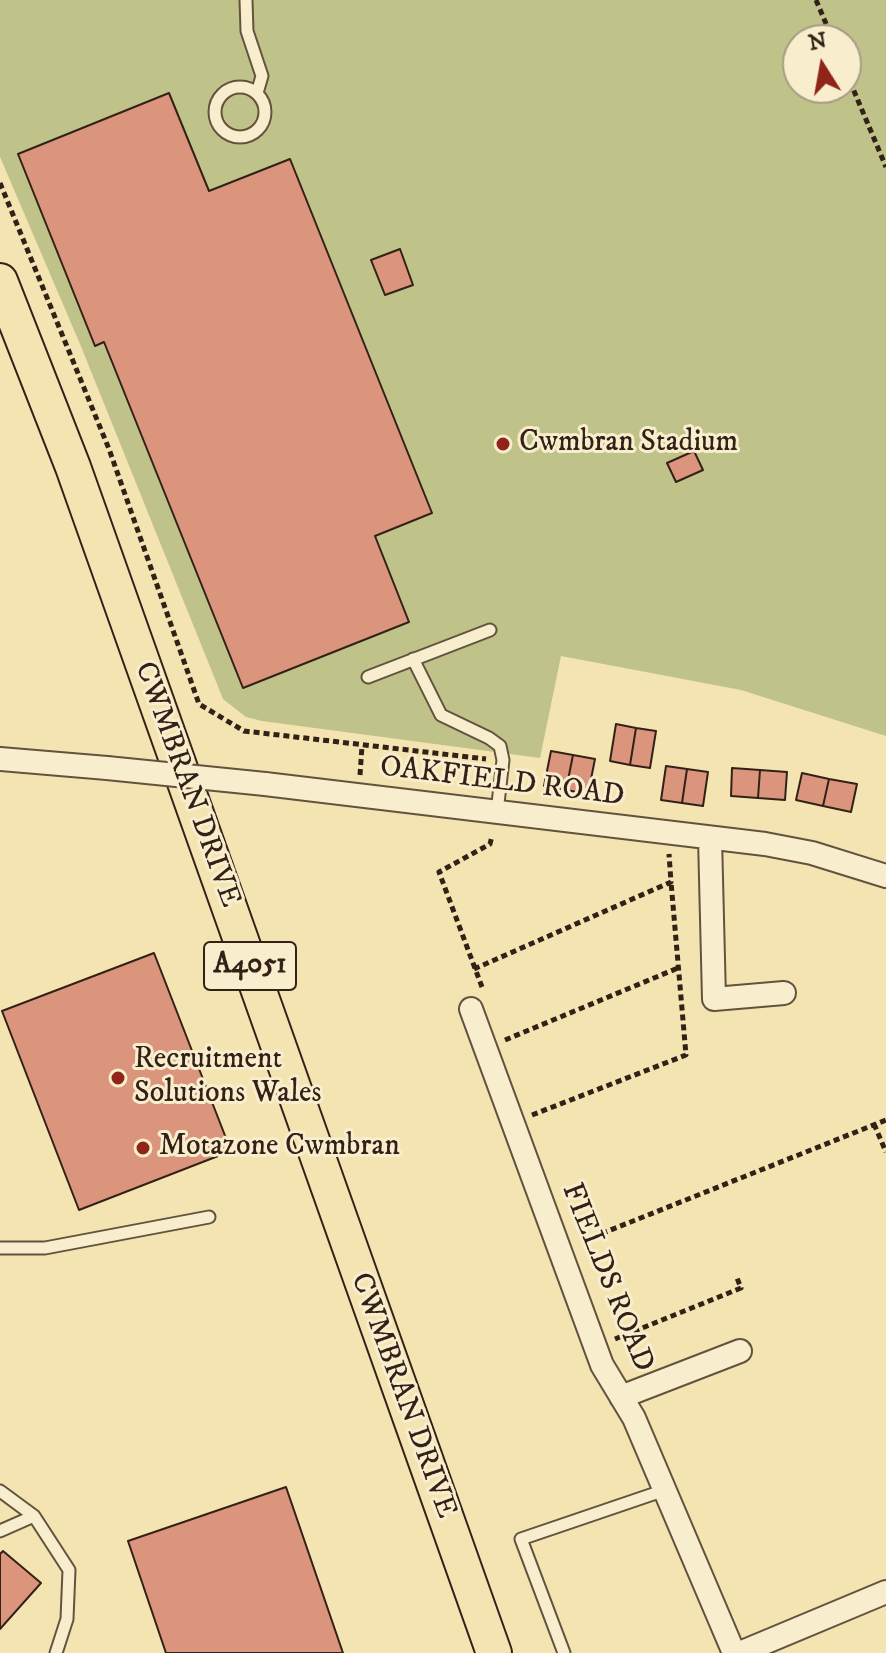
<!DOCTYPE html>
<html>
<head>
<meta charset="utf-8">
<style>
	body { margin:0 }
	#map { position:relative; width:886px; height:1653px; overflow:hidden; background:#f4e4b2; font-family:"IM FELL DW Pica",serif }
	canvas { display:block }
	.north { position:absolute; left:782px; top:24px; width:80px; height:80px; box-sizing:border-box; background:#f8edcd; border:2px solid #a99b85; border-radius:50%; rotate:349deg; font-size:22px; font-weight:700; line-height:32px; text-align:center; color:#332118 }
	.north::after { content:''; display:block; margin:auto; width:28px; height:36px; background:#8f2418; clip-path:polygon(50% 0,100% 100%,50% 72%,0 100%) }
</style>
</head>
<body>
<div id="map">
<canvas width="886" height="1653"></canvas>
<div class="north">N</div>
</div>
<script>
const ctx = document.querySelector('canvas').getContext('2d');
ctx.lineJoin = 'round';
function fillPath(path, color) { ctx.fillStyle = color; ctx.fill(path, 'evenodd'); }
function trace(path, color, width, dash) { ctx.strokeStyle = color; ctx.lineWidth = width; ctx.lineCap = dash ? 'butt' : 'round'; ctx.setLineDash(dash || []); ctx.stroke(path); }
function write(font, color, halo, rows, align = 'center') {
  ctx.font = font + ' "IM FELL DW Pica",serif'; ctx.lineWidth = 6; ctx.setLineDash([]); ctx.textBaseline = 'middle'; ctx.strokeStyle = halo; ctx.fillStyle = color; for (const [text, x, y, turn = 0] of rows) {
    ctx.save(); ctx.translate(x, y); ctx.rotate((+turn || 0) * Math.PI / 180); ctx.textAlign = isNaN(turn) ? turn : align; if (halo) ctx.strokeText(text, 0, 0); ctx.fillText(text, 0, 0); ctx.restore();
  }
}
const green = new Path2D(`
	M 0,0 L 886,0 L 886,736 L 741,690 L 561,656 L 540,758 L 262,721 L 246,717 L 223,699 L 80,344 L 0,157 ZM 798,40 L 846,40 L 846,88 L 798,88 Z`);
const building = new Path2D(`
	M 169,93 L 209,191 L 290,159 L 432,513 L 375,536 L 409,622 L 243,688 L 104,342 L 95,346 L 18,154 Z
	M 400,249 L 413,285 L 385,295 L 371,260 Z
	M 694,451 L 703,470 L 676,482 L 667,463 Z
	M 616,724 L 636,728 L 630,765 L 610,761 Z
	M 636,728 L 656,731 L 650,768 L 630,765 Z
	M 551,751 L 573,755 L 566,790 L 544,786 Z
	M 573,755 L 595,759 L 588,794 L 566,790 Z
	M 666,766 L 687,769 L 682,803 L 661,800 Z
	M 732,768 L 760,770 L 758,798 L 731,796 Z
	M 687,769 L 708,772 L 703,806 L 682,803 Z
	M 760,770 L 787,772 L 785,800 L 758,798 Z
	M 802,773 L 829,779 L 823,806 L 796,800 Z
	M 829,779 L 857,784 L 851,812 L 823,806 Z
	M 154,953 L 231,1151 L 79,1210 L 2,1011 Z
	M 286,1487 L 343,1653 L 166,1653 L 128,1541 Z
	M 3,1551 L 41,1583 L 0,1629 L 0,1554 Z`);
const path = new Path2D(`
	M 816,0 L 833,40
	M 846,72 L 886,167
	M 0,183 L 109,449 L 199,704 L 244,731 L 486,759
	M 360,775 L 362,746
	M 474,969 L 671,882 L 669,854
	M 482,987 L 439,872 L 490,844 L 492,836
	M 505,1040 L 678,968
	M 532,1115 L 686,1055 L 671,882
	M 874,1124 L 886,1152
	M 583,1241 L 886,1120
	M 615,1339 L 741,1288 L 737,1278`);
const lane = new Path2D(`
	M 246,0 L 247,31 L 262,76 L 257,93
	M215 112a25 25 0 1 1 50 0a25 25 0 1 1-50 0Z
	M 413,659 L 441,715 L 489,738 L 500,746 L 503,760 L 497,812
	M 368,677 L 490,630
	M 0,1248 L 45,1248 L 209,1217
	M 0,1491 L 34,1516 L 69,1570 L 67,1619 L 56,1653
	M 0,1531 L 34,1516
	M 564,1653 L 521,1539 L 665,1490`);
const street = new Path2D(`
	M 0,759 L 107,768
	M 265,784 L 765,844 L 812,853 L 886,876
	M 710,838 L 714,999 L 784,993
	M 471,1009 L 602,1365 L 634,1418 L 734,1653
	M 621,1397 L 740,1351
	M 740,1653 L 886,1592`);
const primary = new Path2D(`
	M 0,281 L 73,467 L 494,1653`);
const streetBridge = new Path2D(`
	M 107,768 L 265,784`);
const markers = [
	[503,444,8,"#8f2418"],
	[118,1078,8,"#8f2418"],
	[143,1148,8,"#8f2418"]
];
const shields = [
	[250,966,92]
];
const shieldNames = [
	["A4051",250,966]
];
const poiNames = [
	["Cwmbran Stadium",519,444],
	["Recruitment",134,1061],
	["Solutions Wales",134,1095],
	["Motazone Cwmbran",159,1148]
];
const streetNames = [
	["OAKFIELD ROAD",502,783,7],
	["CWMBRAN DRIVE",186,785,70],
	["FIELDS ROAD",606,1278,68],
	["CWMBRAN DRIVE",402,1396,70]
];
fillPath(green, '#bfc389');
fillPath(building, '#da957c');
trace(building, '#332118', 2);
trace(lane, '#63523e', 15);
trace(street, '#63523e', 26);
trace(primary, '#332118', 38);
trace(path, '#332118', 5, [6, 4]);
trace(lane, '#f8edcd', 11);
trace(street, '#f8edcd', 22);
trace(primary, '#f4e4b2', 34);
trace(streetBridge, '#63523e', 26, []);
trace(streetBridge, '#f8edcd', 22);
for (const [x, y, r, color] of markers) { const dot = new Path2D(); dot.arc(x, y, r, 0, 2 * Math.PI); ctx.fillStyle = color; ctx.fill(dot); trace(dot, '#f8edcd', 3); }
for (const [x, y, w] of shields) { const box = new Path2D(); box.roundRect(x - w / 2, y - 24, w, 48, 6); ctx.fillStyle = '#f8edcd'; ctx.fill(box); trace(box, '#332118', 2); }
write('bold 28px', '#332118', null, shieldNames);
write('30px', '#332118', '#f8edcd', poiNames, 'left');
write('30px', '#332118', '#f8edcd', streetNames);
</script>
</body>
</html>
